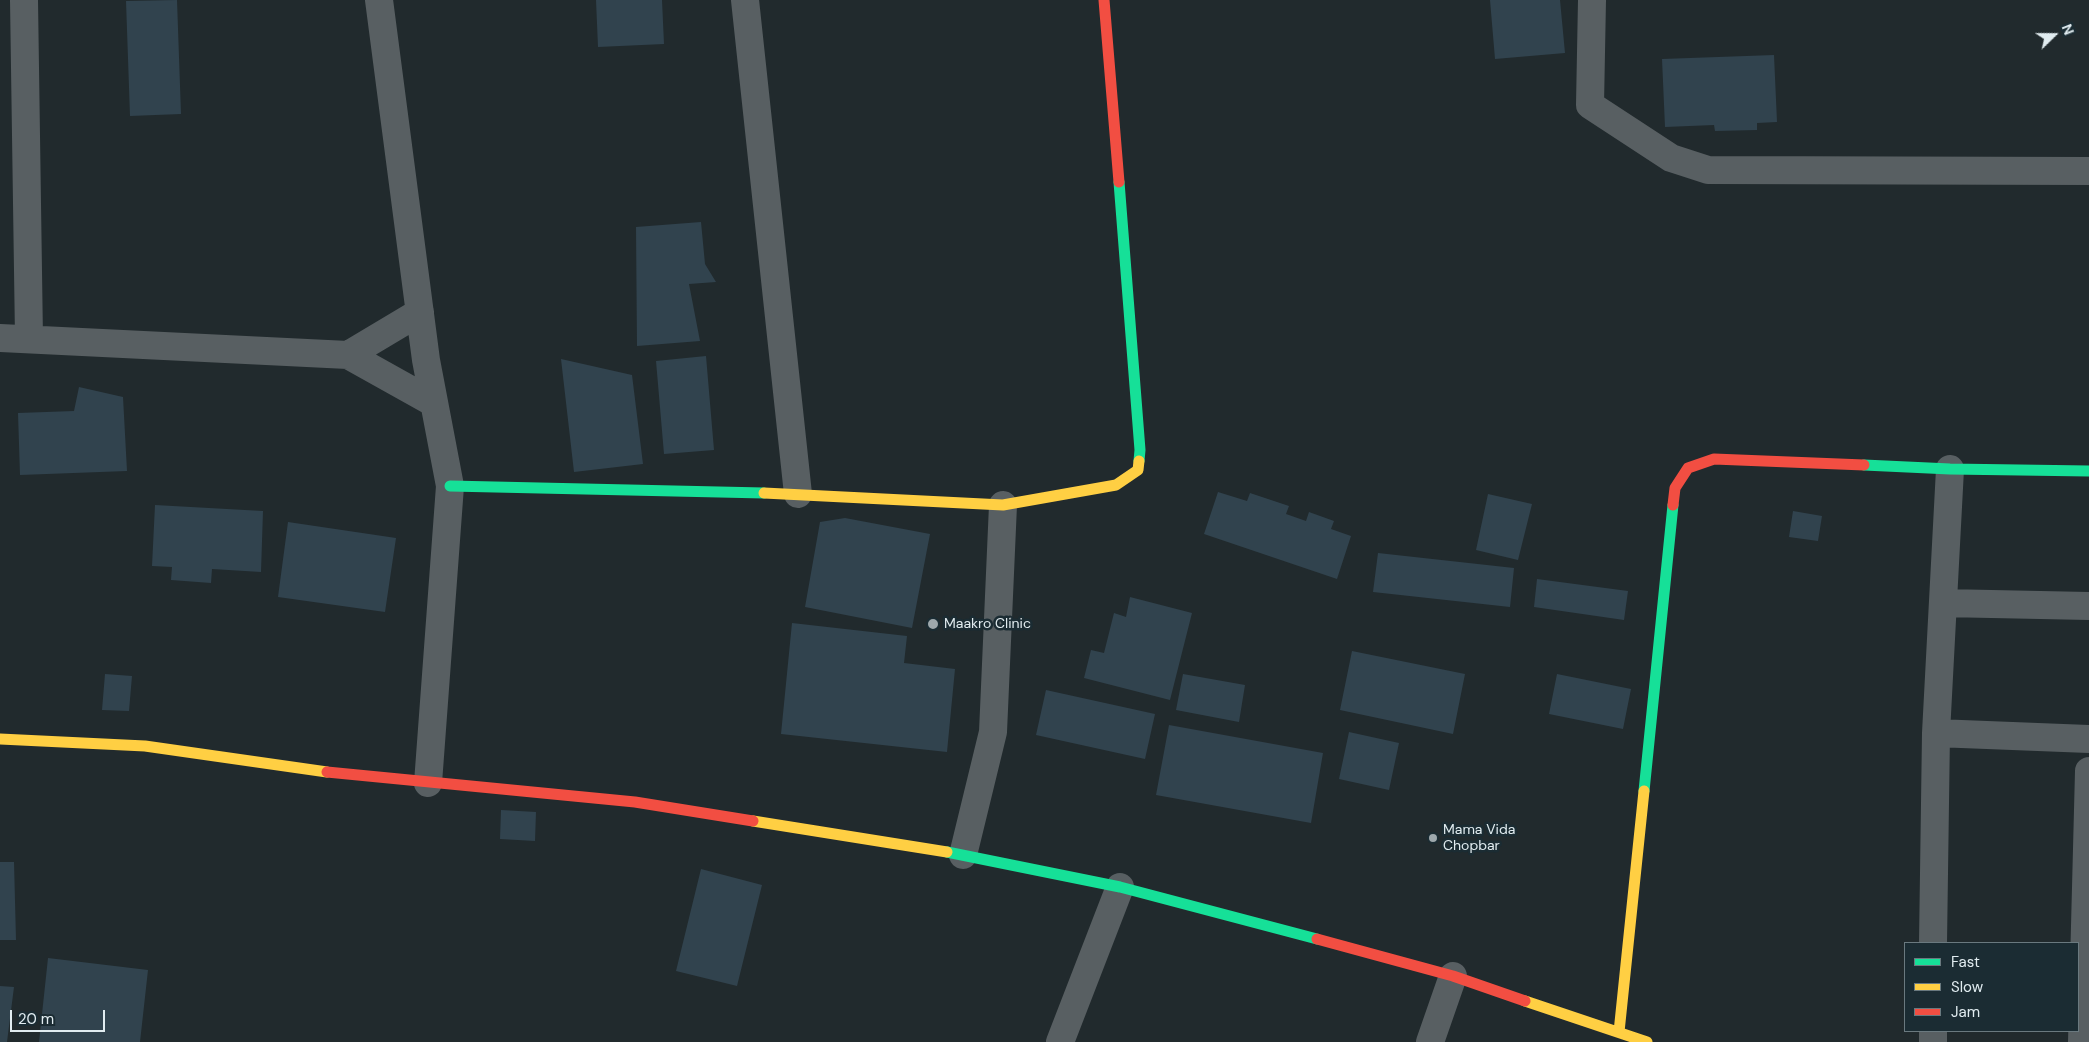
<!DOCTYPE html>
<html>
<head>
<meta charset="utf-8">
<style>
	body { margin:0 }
	#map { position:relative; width:2089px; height:1042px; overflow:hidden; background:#212a2d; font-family:"DM Sans",sans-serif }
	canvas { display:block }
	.legend { position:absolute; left:1904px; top:942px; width:175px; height:90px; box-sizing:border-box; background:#1b2c33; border:1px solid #6a797f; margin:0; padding:6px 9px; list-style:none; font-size:15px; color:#e1ecf0 }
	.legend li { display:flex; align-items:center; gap:10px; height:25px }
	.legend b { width:25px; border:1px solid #6a797f }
	.north { position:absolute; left:2029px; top:10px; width:50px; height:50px; -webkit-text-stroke:4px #1b2c33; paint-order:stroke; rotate:68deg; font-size:14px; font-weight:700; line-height:20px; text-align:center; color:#e1ecf0 }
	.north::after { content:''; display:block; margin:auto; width:18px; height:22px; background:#e1ecf0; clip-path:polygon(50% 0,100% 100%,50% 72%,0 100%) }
	.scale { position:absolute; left:10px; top:1010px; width:95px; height:22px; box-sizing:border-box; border:2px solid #e1ecf0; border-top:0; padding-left:6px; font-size:15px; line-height:18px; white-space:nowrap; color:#e1ecf0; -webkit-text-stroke:4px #1b2c33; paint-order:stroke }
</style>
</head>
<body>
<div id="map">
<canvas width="2089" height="1042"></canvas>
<ul class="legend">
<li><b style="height:6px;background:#16e098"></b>Fast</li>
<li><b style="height:6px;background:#ffcf43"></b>Slow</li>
<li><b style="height:6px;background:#f24e42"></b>Jam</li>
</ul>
<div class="north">N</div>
<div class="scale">20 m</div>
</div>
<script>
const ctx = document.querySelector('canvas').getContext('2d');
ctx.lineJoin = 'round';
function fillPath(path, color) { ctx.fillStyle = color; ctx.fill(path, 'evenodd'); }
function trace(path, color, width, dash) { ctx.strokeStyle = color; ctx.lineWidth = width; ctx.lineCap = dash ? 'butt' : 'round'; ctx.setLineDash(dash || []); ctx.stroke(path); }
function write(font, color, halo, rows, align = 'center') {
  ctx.font = font + ' "DM Sans",sans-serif'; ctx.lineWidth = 5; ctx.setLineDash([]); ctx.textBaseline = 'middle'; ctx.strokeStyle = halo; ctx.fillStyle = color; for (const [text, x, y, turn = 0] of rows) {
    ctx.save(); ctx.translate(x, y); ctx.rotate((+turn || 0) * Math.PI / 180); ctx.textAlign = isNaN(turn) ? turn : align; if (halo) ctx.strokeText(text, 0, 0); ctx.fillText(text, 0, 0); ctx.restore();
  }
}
const building = new Path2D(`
	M 177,0 L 181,114 L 130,116 L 126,1 Z
	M 596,0 L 662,0 L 664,44 L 598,47 Z
	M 1490,0 L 1560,0 L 1565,53 L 1495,59 Z
	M 1774,55 L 1777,122 L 1757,123 L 1757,130 L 1715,131 L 1714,125 L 1665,127 L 1662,59 Z
	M 701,222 L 705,264 L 716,282 L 689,284 L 700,341 L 637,346 L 636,227 Z
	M 706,356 L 714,450 L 664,454 L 656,361 Z
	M 561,359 L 632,375 L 643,464 L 574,472 Z
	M 79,387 L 123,397 L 127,471 L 20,475 L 18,413 L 74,411 Z
	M 1218,492 L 1247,501 L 1250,493 L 1289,506 L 1286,514 L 1306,521 L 1309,512 L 1334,521 L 1331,529 L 1351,536 L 1337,579 L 1204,534 Z
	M 1488,494 L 1532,504 L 1518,560 L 1476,550 Z
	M 155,505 L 263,511 L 261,572 L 212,569 L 211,583 L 171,580 L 172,567 L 152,566 Z
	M 1793,511 L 1822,516 L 1818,541 L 1789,537 Z
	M 845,518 L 930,534 L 912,628 L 805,607 L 820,522 Z
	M 288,522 L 396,538 L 385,612 L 278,597 Z
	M 1378,553 L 1514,568 L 1510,607 L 1373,592 Z
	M 1537,579 L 1628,591 L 1624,620 L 1534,607 Z
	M 1130,597 L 1192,613 L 1170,700 L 1084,678 L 1091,650 L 1104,653 L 1114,613 L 1126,617 Z
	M 792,623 L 907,636 L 904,663 L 955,669 L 947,752 L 781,734 Z
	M 1352,651 L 1465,674 L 1453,734 L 1340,710 Z
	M 105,674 L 132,676 L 129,711 L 102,710 Z
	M 1183,674 L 1245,685 L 1239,722 L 1176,710 Z
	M 1557,674 L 1631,689 L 1623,729 L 1549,714 Z
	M 1046,690 L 1155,714 L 1145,759 L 1036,735 Z
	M 1169,725 L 1323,753 L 1311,823 L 1156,795 Z
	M 1349,732 L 1399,743 L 1389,790 L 1339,779 Z
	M 501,810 L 536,812 L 535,841 L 500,839 Z
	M 0,862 L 14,862 L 16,940 L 0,940 Z
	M 701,869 L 762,885 L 737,986 L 676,971 Z
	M 48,958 L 148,970 L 140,1042 L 39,1042 Z
	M 0,986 L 14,987 L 7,1042 L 0,1042 Z`);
const street = new Path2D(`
	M 24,0 L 29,338
	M 379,0 L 426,360 L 450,486 L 428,783
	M 745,0 L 798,494
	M 1592,0 L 1590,105 L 1671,158 L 1708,170 L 2089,171
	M 0,338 L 348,355 L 434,403
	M 348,355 L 420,312
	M 1943,603 L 2089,606
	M 1936,733 L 2089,739
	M 963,855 L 993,732 L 1003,505
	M 1933,943 L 1936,733 L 1950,469
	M 1933,1031 L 1933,1042
	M 1060,1042 L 1120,887
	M 1430,1042 L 1453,976
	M 2082,1042 L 2089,771`);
const fast = new Path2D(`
	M 1119,182 L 1140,450 L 1139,461
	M 1864,465 L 1950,469 L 2089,471
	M 450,486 L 764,493
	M 1644,791 L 1673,505
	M 947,852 L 1120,887 L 1317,939`);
const slow = new Path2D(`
	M 764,493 L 1003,505 L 1116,485 L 1138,470 L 1139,461
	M 0,739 L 145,746 L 327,772
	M 753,821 L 947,852
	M 1525,1001 L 1647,1042
	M 1619,1032 L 1644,791`);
const jam = new Path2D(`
	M 1104,0 L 1119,182
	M 1673,505 L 1675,488 L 1688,468 L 1714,459 L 1864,465
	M 327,772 L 635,802 L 753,821
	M 1317,939 L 1453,976 L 1525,1001`);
const markers = [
	[933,624,6,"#9ea8ac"],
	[1433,838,5,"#9ea8ac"]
];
const poiNames = [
	["Maakro Clinic",944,624],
	["Mama Vida",1443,830],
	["Chopbar",1443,846]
];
fillPath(building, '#31434e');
trace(street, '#585f62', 28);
trace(fast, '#16e098', 11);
trace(slow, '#ffcf43', 11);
trace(jam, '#f24e42', 11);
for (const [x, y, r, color] of markers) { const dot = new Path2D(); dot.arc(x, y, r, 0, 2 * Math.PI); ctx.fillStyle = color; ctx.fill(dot); trace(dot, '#1b2c33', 2); }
write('14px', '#e1ecf0', '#1b2c33', poiNames, 'left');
</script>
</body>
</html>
